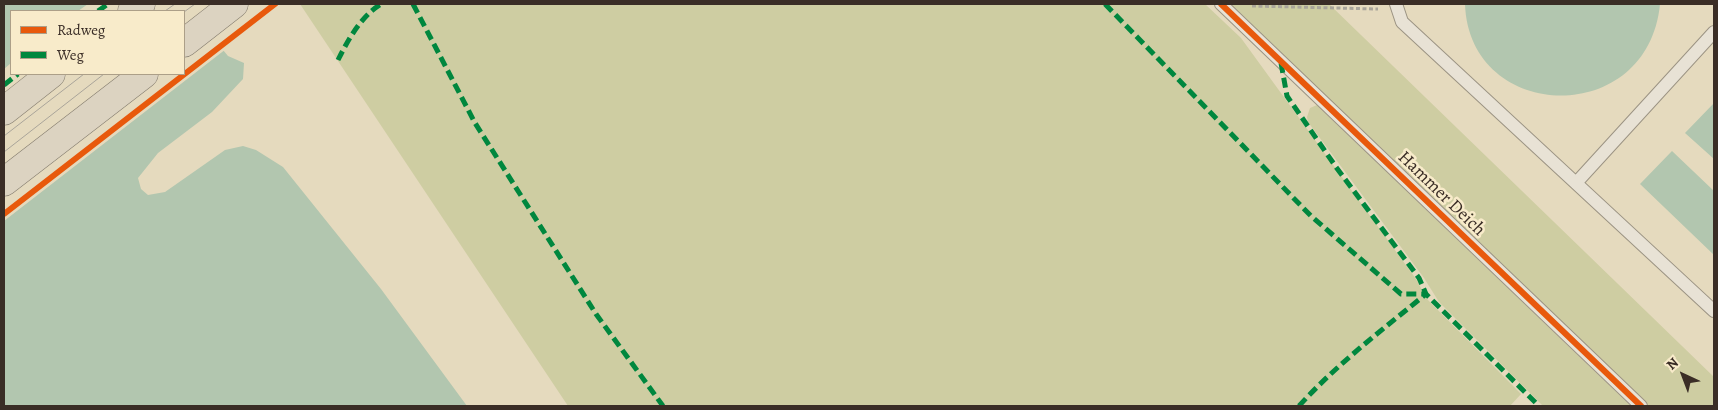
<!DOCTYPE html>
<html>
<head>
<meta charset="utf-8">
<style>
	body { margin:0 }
	#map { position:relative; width:1718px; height:410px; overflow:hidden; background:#e5dabe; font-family:Alegreya,serif }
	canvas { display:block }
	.frame { position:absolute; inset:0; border:5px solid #3a2d26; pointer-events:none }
	.legend { position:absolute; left:10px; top:10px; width:175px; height:65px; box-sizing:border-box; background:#f8ebca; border:1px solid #ac9f88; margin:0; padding:6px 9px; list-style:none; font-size:15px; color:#3a2d26 }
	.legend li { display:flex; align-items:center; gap:10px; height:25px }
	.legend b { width:25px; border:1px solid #ac9f88 }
	.north { position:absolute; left:1658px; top:350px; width:50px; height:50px; -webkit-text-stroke:4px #f8ebca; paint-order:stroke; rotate:317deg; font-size:14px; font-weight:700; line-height:20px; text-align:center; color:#3a2d26 }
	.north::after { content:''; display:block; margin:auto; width:18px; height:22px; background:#3a2d26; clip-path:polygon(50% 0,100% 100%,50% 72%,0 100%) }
</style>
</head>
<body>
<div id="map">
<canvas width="1718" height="410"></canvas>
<div class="frame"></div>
<ul class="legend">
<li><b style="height:6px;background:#e8590c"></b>Radweg</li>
<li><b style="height:6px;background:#00873e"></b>Weg</li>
</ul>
<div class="north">N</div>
</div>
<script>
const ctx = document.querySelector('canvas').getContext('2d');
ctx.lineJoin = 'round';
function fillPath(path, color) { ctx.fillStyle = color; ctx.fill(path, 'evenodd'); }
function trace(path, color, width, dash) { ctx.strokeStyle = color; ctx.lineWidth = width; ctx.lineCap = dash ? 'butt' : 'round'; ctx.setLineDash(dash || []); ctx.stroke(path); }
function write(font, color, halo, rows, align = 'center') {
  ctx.font = font + ' Alegreya,serif'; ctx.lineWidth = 5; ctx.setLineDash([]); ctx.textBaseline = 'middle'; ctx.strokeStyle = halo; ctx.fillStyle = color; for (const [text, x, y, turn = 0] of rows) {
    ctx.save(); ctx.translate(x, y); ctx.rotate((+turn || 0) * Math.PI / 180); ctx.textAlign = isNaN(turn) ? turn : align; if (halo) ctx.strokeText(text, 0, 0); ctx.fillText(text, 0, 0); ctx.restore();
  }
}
const green = new Path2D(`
	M 300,4 L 1205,4 L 1241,38 L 1416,279 L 1427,299 L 1521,394 L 1510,406 L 568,406 Z
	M 1230,4 L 1329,4 L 1714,377 L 1714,406 L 1648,406 Z
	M 1317,105 L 1631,406 L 1543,406 L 1439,302 L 1424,278 L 1308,122 L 1307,117 L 1310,108 Z`);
const water = new Path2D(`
	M 4,4 L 185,4 L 228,56 L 244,63 L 243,79 L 212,112 L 158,153 L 138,178 L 141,189 L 148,195 L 165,192 L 225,150 L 243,146 L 256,150 L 283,167 L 381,289 L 467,406 L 4,406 ZM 11,11 L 184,11 L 184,74 L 11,74 Z
	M 1465,4 L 1660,4 C 1648,129 1469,123 1465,4 Z
	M 1714,103 L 1714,159 L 1685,133 Z
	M 1672,151 L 1714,191 L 1714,255 L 1640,184 Z`);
const pier = new Path2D(`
	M 88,4 L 188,4 L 226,49 L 4,221 L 4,69 L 11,63 L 11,74 L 184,74 L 184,11 L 78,11 Z`);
const path = new Path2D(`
	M 1252,6 L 1378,9`);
const service = new Path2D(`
	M 1221,4 L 1641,406
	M 1396,4 L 1402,22 L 1714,311
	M 1576,183 L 1714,32`);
const trunk = new Path2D(`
	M 132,11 L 141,4
	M 184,43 L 234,4
	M 4,111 L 51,74
	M 4,182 L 144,74`);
const tram = new Path2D(`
	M 165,11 L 175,4
	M 184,12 L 195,4
	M 4,136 L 84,74
	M 4,152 L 104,74`);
const quiet = new Path2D(`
	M 413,4 L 475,123 L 596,314 L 663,406
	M 1105,4 L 1311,216 L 1401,294 L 1426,294
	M 98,11 L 108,4
	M 338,60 C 348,40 361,16 381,4
	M 1281,63 L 1287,96 L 1336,167 L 1419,278 L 1426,294 L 1539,406
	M 4,85 L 18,74
	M 1299,406 C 1337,364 1382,330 1426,294`);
const cycleway = new Path2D(`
	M 1221,4 L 1641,406
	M 4,214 L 275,4`);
const streetNames = [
	["Hammer Deich",1441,194,44]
];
fillPath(green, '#cecda2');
fillPath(water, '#b2c6af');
fillPath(pier, '#e5dabe');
trace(service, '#9b9383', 14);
trace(trunk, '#847c6e', 29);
trace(path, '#aaa59a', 3, [4, 2.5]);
trace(service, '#e8e2d5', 12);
trace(trunk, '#dcd3c1', 28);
trace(tram, '#aaa59a', 1);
trace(quiet, '#00873e', 5, [10, 5]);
trace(cycleway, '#e8590c', 6);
write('18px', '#3a2d26', '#f8ebca', streetNames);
</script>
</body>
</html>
